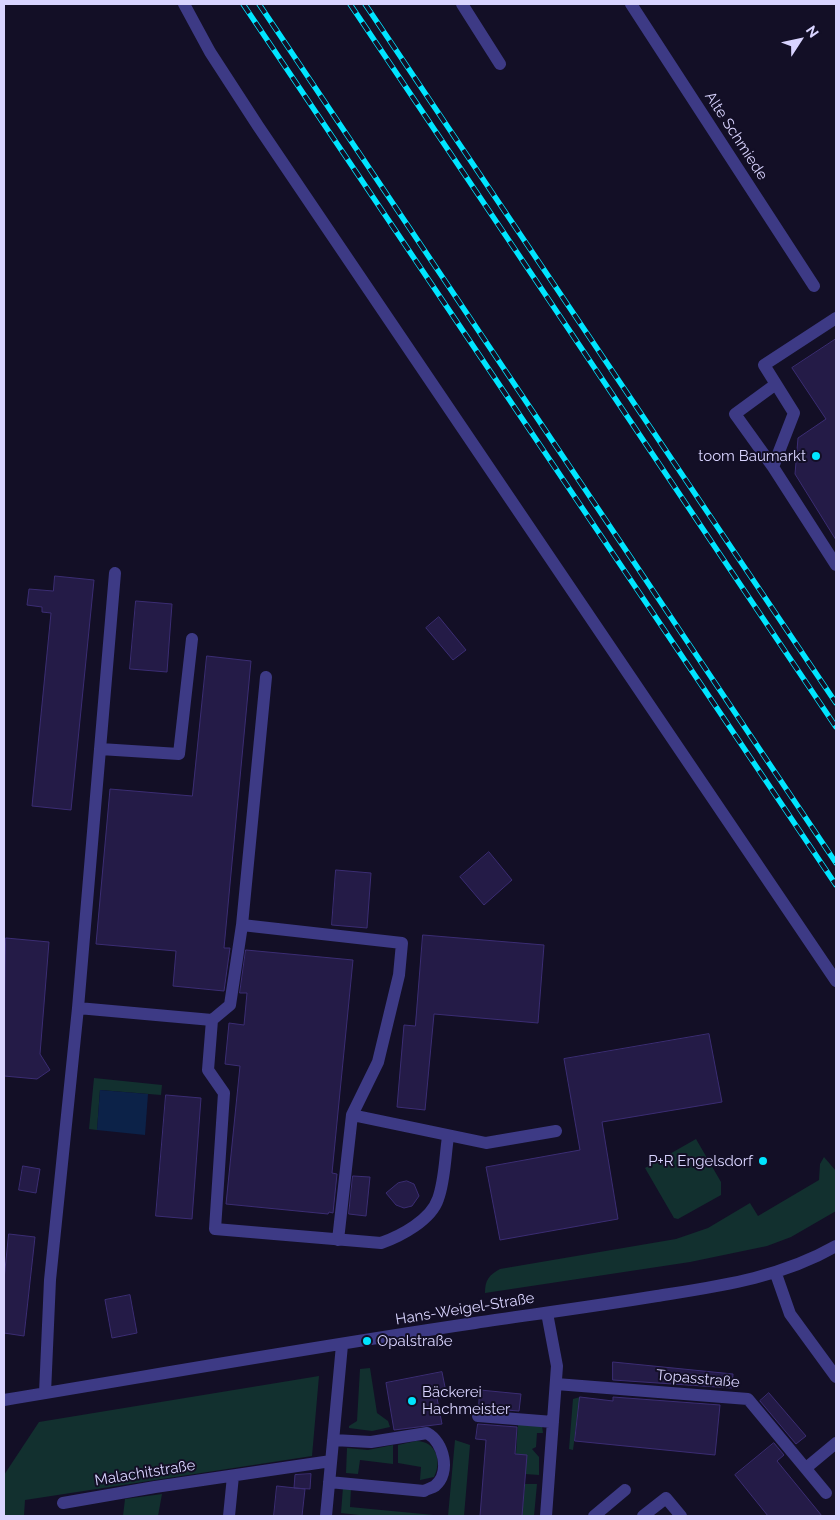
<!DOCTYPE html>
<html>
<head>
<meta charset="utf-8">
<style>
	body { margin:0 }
	#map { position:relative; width:840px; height:1520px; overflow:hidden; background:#130f26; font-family:Raleway,sans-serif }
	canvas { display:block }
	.frame { position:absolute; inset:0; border:5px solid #d9d4ff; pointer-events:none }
	.north { position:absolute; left:775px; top:15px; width:50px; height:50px; -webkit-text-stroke:4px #130f26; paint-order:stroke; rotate:55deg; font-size:14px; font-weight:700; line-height:20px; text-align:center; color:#d9d4ff }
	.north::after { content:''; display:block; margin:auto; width:18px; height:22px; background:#d9d4ff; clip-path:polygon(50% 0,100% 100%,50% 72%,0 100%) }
</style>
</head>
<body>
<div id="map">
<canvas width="840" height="1520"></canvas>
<div class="frame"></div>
<div class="north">N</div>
</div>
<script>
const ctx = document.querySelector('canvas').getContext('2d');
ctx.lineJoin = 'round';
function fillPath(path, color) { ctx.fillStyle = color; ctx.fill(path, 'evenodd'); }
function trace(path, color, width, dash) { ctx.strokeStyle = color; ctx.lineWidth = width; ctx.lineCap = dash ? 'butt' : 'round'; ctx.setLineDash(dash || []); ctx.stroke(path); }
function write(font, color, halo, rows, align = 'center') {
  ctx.font = font + ' Raleway,sans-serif'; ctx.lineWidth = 4; ctx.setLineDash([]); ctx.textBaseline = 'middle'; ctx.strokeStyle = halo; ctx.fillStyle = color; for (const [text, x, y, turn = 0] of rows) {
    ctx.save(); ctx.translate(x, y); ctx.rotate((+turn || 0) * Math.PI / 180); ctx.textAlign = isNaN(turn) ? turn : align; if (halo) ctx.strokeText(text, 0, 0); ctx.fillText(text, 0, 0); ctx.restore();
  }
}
const green = new Path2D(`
	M 94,1078 L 162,1085 L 161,1095 L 100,1090 L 97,1130 L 89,1129 Z
	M 696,1139 L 721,1182 L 721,1195 L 678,1219 L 674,1218 L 645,1168 Z
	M 824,1157 L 836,1171 L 836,1211 L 791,1237 L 767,1246 L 690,1262 L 485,1293 C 485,1280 489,1275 500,1269 L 676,1239 L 708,1228 L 750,1203 L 758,1216 L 819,1180 L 820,1164 Z
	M 370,1368 L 377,1413 L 388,1421 L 390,1427 L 372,1431 L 349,1428 L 349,1426 L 357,1421 L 360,1369 Z
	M 319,1376 L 312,1456 L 25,1500 L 24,1516 L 4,1516 L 4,1475 L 39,1422 Z
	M 580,1397 L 573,1450 L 569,1449 L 573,1399 Z
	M 518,1423 L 542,1426 L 543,1433 L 537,1433 L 536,1447 L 532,1449 L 539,1457 L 539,1475 L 525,1474 L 516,1454 Z
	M 455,1440 L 470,1445 L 464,1516 L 448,1516 Z
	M 416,1441 C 437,1441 442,1462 434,1477 L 420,1480 L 421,1467 L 398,1463 L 398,1445 Z
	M 393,1445 L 393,1464 L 360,1460 L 358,1474 L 346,1473 L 347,1448 L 368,1450 Z
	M 525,1484 L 537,1484 L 534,1516 L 522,1516 Z
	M 343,1487 L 351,1489 L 350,1507 L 444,1516 L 368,1516 L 341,1513 Z
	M 162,1494 L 158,1516 L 123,1516 L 125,1499 Z`);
const water = new Path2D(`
	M 100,1090 L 148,1094 L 145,1135 L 97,1130 Z`);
const building = new Path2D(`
	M 836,339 L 836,540 L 795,474 L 798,438 L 826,419 L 792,368 Z
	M 55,576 L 94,580 L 71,810 L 32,806 L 51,613 L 42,612 L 42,607 L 27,605 L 29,589 L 53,591 Z
	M 136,601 L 172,604 L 167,672 L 130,669 Z
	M 439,617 L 466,650 L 453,660 L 426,628 Z
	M 207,656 L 251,661 L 224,948 L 230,948 L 224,991 L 173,986 L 176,951 L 96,944 L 110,789 L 192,796 Z
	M 489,852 L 512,880 L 484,905 L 460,877 Z
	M 336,870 L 371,873 L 367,928 L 332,925 Z
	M 423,935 L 544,945 L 538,1023 L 434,1014 L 425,1110 L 397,1107 L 404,1025 L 415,1026 Z
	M 6,938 L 49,942 L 40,1054 L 50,1070 L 37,1079 L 4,1076 Z
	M 246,950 L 353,960 L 332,1173 L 337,1174 L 333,1213 L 329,1212 L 328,1214 L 226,1204 L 240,1066 L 225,1064 L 229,1023 L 244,1025 L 247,993 L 240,993 Z
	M 709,1034 L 722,1102 L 602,1122 L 618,1219 L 500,1240 L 486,1167 L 580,1150 L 564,1059 Z
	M 166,1095 L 201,1098 L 192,1219 L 156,1216 Z
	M 23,1166 L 40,1169 L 36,1193 L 19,1190 Z
	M 353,1176 L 370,1177 L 366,1216 L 349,1214 Z
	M 407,1181 L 414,1184 L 419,1196 L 412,1206 L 404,1208 L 396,1205 L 386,1193 L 398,1183 Z
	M 9,1234 L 35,1237 L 24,1336 L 4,1333 L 4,1280 Z
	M 130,1295 L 137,1333 L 112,1338 L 105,1300 Z
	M 613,1362 L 733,1374 L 732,1388 L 613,1380 Z
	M 442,1372 L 447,1397 L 437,1398 L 442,1424 L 394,1430 L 386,1383 Z
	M 480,1390 L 521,1394 L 519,1411 L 479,1408 Z
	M 769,1393 L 806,1436 L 796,1444 L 760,1401 Z
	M 580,1397 L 613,1401 L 613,1397 L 720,1405 L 715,1455 L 575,1441 Z
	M 478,1424 L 517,1427 L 515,1454 L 527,1455 L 522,1516 L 480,1516 L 486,1440 L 476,1439 Z
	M 774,1443 L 784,1455 L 777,1461 L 822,1516 L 768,1516 L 735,1475 Z
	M 311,1474 L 310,1489 L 294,1488 L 295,1475 Z
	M 277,1486 L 305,1489 L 302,1516 L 274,1516 Z`);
const minor = new Path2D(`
	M 184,4 L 210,52 L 258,126 L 836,981
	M 462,4 L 500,64
	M 631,4 L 814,286
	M 836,318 L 764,365 L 794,413 L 773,467 L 836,565
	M 773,467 L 735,414 L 776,384
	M 100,749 L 179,754 L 192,639
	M 242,925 L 266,677
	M 78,1008 L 212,1020 L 208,1070 L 224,1093 L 215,1229 L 381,1243 C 401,1236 431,1220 438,1199 C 445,1180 445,1156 448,1137
	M 212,1020 L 230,1005 L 242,925 L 402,943 L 399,975 L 378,1062 L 352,1115 L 338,1240
	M 352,1115 L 486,1143 L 556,1131
	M 776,1274 L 790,1314 L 836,1377
	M 556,1384 L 748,1399 L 826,1493
	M 45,1393 L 50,1280 L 78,1008 L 115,573
	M 4,1400 C 161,1374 318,1346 475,1323 C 536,1314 596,1306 657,1296 C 720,1286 780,1278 836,1246
	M 478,1416 L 553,1422
	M 806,1468 L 836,1443
	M 329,1482 L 424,1491 C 427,1489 432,1488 435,1486 C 451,1473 444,1442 427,1433 L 371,1442 L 333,1440
	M 63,1503 L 155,1487 L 331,1461
	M 229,1516 L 233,1476
	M 326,1516 L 342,1345
	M 546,1516 L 557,1366 L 547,1313
	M 594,1516 L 625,1490
	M 643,1516 L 666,1498 L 681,1516`);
const rail = new Path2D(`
	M 243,4 L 836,885
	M 259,4 L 836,863
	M 350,4 L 836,727
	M 365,4 L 836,703`);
const markers = [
	[816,456,5,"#00e5ff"],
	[763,1161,5,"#00e5ff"],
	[367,1341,5,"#00e5ff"],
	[412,1401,5,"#00e5ff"]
];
const streetNames = [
	["Alte Schmiede",736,136,57],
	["Hans-Weigel-Straße",465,1309,-9],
	["Topasstraße",698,1379,5],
	["Malachitstraße",145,1473,-9]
];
const poiNames = [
	["toom Baumarkt",806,456],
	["P+R Engelsdorf",753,1161],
	["Opalstraße",377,1341,"left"],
	["Bäckerei",422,1392,"left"],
	["Hachmeister",422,1409,"left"]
];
fillPath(green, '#12302f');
fillPath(water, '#0c2248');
fillPath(building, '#241b47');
trace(building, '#3b2d73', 1);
trace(minor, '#3d3a85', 12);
trace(rail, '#00e5ff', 5.5);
trace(rail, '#130f26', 4, [11]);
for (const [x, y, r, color] of markers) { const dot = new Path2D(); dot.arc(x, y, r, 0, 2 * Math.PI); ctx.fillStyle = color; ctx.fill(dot); trace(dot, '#130f26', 2); }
write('15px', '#d9d4ff', '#130f26', streetNames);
write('15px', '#d9d4ff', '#130f26', poiNames, 'right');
</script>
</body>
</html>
